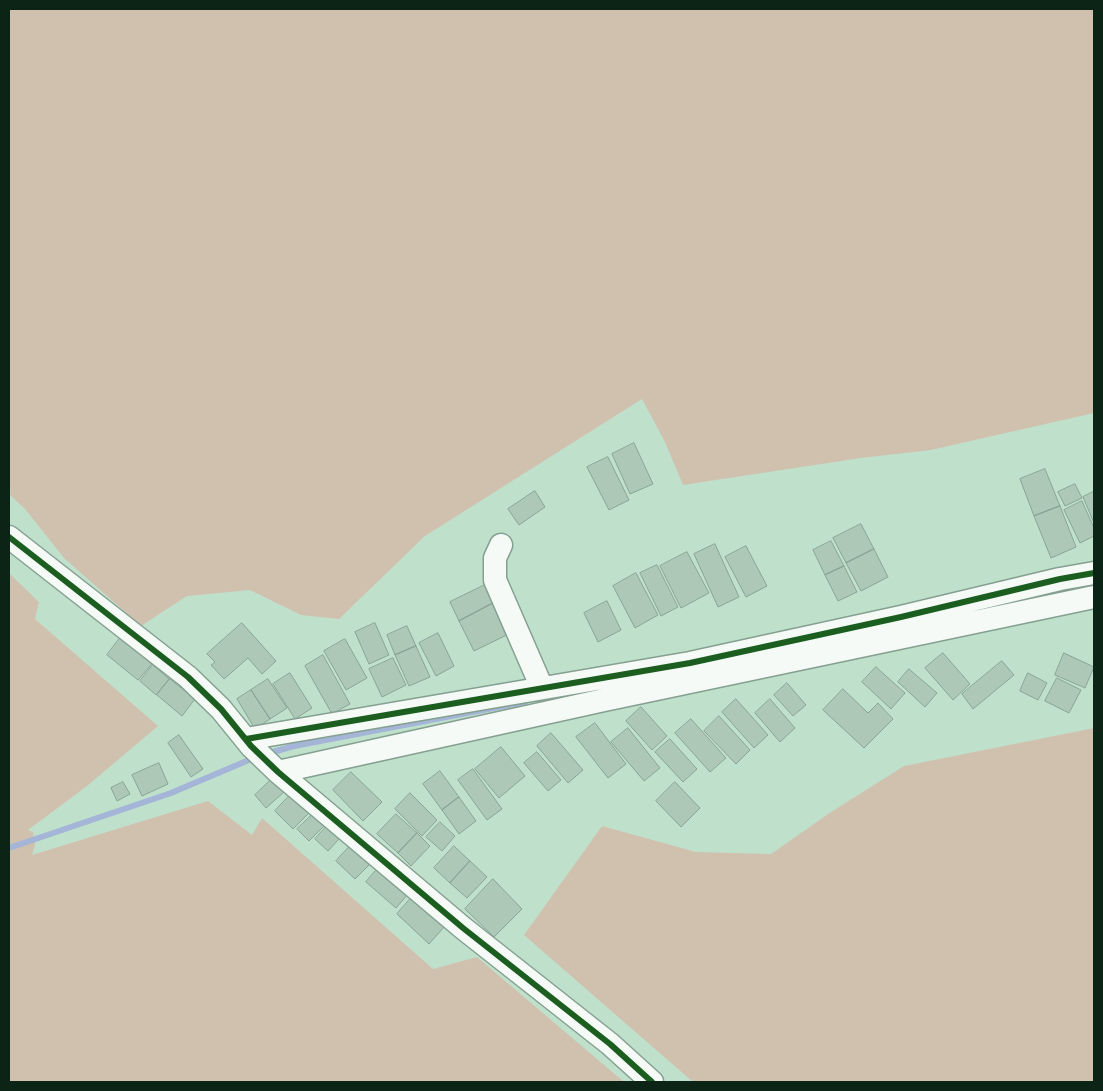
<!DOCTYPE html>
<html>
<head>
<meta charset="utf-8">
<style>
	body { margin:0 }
	#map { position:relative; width:1103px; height:1091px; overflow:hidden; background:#bfe1cc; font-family:Overpass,sans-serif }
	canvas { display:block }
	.frame { position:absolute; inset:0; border:10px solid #0b2416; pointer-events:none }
</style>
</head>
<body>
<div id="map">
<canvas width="1103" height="1091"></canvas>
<div class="frame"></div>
</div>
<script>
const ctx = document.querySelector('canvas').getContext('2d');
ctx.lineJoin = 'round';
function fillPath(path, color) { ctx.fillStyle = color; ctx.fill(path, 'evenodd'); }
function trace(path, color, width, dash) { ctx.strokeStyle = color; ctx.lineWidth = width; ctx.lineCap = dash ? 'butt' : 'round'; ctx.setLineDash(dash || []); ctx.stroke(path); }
const green = new Path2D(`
	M 9,9 L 1094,9 L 1094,413 L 931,450 L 861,458 L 683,485 L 665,442 L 642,399 L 425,536 L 339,619 L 301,615 L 250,590 L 187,596 L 141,626 L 64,558 L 25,509 L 9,494 Z
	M 9,573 L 39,602 L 35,619 L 158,726 L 87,786 L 28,830 L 33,832 L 35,845 L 32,855 L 208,801 L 252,835 L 262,818 L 433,969 L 477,957 L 624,1082 L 9,1082 Z
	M 1094,728 L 1094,1082 L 693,1082 L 524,935 L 602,826 L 696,852 L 771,854 L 831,812 L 904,766 Z`);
const stream = new Path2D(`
	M 1039,595 L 1076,587
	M 266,754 L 294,746 L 525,702
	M 9,848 L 171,793 L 256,757`);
const building = new Path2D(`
	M 634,443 L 653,484 L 630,494 L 612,454 Z
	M 608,457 L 629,500 L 609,510 L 587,467 Z
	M 1045,469 L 1060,506 L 1034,516 L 1020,479 Z
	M 1075,484 L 1082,498 L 1065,506 L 1058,492 Z
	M 535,491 L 545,507 L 519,525 L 508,509 Z
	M 1093,492 L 1094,495 L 1094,523 L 1083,497 Z
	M 1082,501 L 1094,528 L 1094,536 L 1080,543 L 1064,510 Z
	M 1060,506 L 1076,547 L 1051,558 L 1034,516 Z
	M 861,524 L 874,549 L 846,563 L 833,538 Z
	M 831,541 L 844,566 L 825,575 L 813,550 Z
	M 715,544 L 739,597 L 718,607 L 694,554 Z
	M 746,546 L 767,586 L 746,597 L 725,557 Z
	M 874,549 L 888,577 L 861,591 L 846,563 Z
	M 687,552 L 709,593 L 681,608 L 660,566 Z
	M 657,565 L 678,607 L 661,616 L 640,573 Z
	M 844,566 L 857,592 L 838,601 L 825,575 Z
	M 636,573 L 658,615 L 635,628 L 613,586 Z
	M 489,583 L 497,601 L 459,621 L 450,602 Z
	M 497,601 L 513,632 L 474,651 L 459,621 Z
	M 607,601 L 621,630 L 598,642 L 584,613 Z
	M 242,623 L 276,661 L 262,674 L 248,658 L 224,679 L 211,665 L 215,662 L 207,654 Z
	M 375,623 L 389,655 L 369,664 L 355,632 Z
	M 407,626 L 416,646 L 395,655 L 387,635 Z
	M 438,633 L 454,666 L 436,676 L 419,643 Z
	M 120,638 L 152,664 L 138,680 L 107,655 Z
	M 345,639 L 367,678 L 346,690 L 324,651 Z
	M 416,646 L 430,677 L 409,686 L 395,655 Z
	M 943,653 L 970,684 L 953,700 L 925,668 Z
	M 1064,653 L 1094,667 L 1085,688 L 1055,675 Z
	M 323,655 L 350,704 L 332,714 L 305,666 Z
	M 393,658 L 406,685 L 382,697 L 369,669 Z
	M 1002,661 L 1014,675 L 973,709 L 962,694 Z
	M 153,665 L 169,679 L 156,695 L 140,681 Z
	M 876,667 L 905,693 L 891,709 L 862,682 Z
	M 909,669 L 937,693 L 925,707 L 898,682 Z
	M 290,673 L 312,708 L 295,719 L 273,684 Z
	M 1028,673 L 1047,683 L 1038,700 L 1020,691 Z
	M 1057,678 L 1081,690 L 1069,713 L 1045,701 Z
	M 170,679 L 195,699 L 182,716 L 157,695 Z
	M 268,679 L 287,708 L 270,719 L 251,690 Z
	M 787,683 L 806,705 L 793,716 L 774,695 Z
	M 843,689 L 868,713 L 878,703 L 893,719 L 864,748 L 823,710 Z
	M 251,690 L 270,719 L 255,729 L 237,699 Z
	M 736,699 L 768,735 L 754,748 L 722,712 Z
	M 770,699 L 795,728 L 780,742 L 755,713 Z
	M 641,707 L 667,736 L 652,750 L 626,721 Z
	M 719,716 L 750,750 L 736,764 L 704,731 Z
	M 691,719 L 726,758 L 710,772 L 675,733 Z
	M 595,723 L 626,764 L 608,778 L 576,737 Z
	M 628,728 L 660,768 L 644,781 L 611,742 Z
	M 551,733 L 583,770 L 568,783 L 537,746 Z
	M 179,735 L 203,769 L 191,777 L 168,743 Z
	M 670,739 L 697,769 L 683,782 L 655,752 Z
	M 501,747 L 525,776 L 499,798 L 475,769 Z
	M 537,752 L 561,780 L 548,791 L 524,763 Z
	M 159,763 L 168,784 L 142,796 L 132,775 Z
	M 473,769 L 502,809 L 487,820 L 458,780 Z
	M 440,771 L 459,797 L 442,810 L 423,784 Z
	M 351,772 L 382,802 L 363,821 L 333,790 Z
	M 272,779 L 284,792 L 266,808 L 255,795 Z
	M 123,782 L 130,794 L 117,801 L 111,788 Z
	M 675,782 L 700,808 L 681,827 L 656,801 Z
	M 410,793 L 437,820 L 422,836 L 395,809 Z
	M 291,794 L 310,812 L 293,829 L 275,811 Z
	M 459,797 L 476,821 L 459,834 L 442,810 Z
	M 313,814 L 324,826 L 309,841 L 297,829 Z
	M 396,814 L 417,833 L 398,853 L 377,834 Z
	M 440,822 L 455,836 L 442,851 L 426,837 Z
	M 327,826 L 340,838 L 328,851 L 315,839 Z
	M 417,833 L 430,846 L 411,866 L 398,853 Z
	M 351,845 L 371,863 L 355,879 L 336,861 Z
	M 454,846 L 470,861 L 450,883 L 434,868 Z
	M 470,861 L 487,877 L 467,898 L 450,883 Z
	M 378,868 L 408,894 L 396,908 L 366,882 Z
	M 493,879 L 522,909 L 494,937 L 465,909 Z
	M 412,897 L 445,926 L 429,944 L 397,914 Z`);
const minor = new Path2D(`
	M 9,537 L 188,677 L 221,709 L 251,746 L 278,772 L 463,928 L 610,1044 L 652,1082
	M 501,545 L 495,558 L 495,580 L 542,688
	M 246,739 L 690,663 L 901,617 L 1060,579 L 1094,573
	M 278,772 L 604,700 L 1094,597`);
const cycleway = new Path2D(`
	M 9,537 L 188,677 L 221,709 L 251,746 L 278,772 L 463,928 L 610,1044 L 652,1082
	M 246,739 L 690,663 L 901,617 L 1060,579 L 1094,573`);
fillPath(green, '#d0c1af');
trace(stream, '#a4b5d8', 6);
fillPath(building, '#adc8b7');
trace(building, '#89a494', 1);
trace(minor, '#85a090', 25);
trace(minor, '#f5faf7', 22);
trace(cycleway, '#1b5e20', 6);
</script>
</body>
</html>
